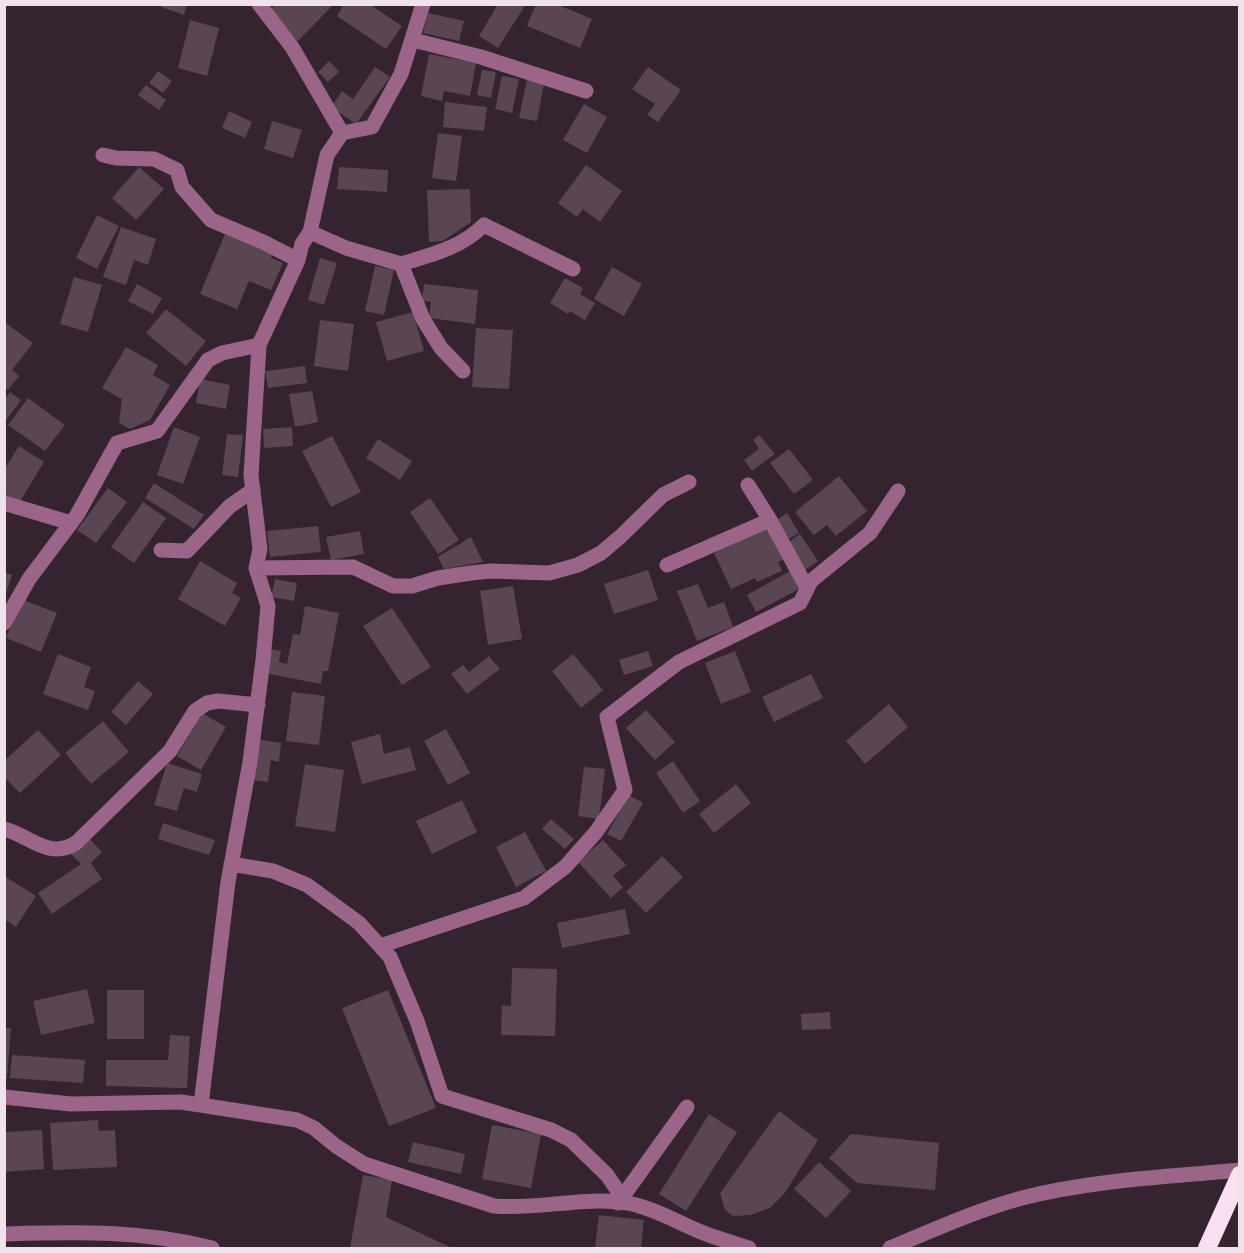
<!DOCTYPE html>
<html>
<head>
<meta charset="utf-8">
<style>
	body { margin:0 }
	#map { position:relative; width:1244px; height:1253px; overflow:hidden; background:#362330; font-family:"Titillium Web",sans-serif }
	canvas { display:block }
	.frame { position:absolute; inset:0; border:6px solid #efe2ea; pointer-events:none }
</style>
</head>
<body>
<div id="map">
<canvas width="1244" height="1253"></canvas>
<div class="frame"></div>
</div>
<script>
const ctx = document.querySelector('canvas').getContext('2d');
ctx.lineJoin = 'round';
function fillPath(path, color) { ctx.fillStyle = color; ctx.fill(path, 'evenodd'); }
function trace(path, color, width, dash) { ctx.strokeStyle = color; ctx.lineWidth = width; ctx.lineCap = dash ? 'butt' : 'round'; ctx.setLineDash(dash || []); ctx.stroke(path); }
const building = new Path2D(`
	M 162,4 L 187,4 L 184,15 L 161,7 Z
	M 276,4 L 334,4 L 298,41 L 268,12 Z
	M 344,4 L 369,4 L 402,26 L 386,49 L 337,16 Z
	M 498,4 L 520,4 L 524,7 L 498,48 L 479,36 Z
	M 536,4 L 556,4 L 592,19 L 580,48 L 527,26 Z
	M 428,13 L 464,21 L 459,41 L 423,33 Z
	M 190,20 L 219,28 L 207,76 L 178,68 Z
	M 429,54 L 476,63 L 470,96 L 444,91 L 442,101 L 421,96 Z
	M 329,61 L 339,72 L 328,82 L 318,72 Z
	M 375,67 L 390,77 L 356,124 L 331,107 L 342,91 L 353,99 Z
	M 648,67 L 681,90 L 658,122 L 647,115 L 655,104 L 632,89 Z
	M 482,70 L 496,72 L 491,98 L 477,95 Z
	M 158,71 L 172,81 L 163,93 L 149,83 Z
	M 502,76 L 519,79 L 512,113 L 495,109 Z
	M 527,79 L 544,83 L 537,121 L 519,118 Z
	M 146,85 L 166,100 L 159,110 L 138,95 Z
	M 445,102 L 487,107 L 484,131 L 443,127 Z
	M 584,104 L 607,117 L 587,153 L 563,140 Z
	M 229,111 L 252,122 L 245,138 L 222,128 Z
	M 272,121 L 302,130 L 293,158 L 264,149 Z
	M 438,133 L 462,136 L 456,181 L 432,178 Z
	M 586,165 L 622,191 L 600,222 L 583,209 L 577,217 L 558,203 Z
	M 139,167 L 164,189 L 136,220 L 112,198 Z
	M 339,167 L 388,170 L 387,192 L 337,189 Z
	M 470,189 L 471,222 L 443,241 L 429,242 L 427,190 Z
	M 97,215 L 119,226 L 97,269 L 76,258 Z
	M 121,227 L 156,239 L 148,265 L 134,260 L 126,285 L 103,277 Z
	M 225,234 L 272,254 L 271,258 L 283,263 L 271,290 L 249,281 L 237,309 L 200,294 Z
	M 320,258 L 337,263 L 324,305 L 308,300 Z
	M 375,266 L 394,270 L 384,315 L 365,311 Z
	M 612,267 L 642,284 L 624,316 L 594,299 Z
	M 74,277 L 102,285 L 88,332 L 60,324 Z
	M 565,278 L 583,288 L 580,294 L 595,303 L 585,320 L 570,311 L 568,314 L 550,303 Z
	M 137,284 L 162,298 L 153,314 L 128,301 Z
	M 424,284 L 478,290 L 475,324 L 429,318 L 431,302 L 422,301 Z
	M 166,309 L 206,341 L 186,366 L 146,333 Z
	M 413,312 L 424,351 L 387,361 L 376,322 Z
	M 320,320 L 354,324 L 348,371 L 314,366 Z
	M 6,323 L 33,343 L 12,370 L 19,376 L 8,390 L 4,387 L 4,325 Z
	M 476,328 L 513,330 L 509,389 L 472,387 Z
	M 126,347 L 158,365 L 153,375 L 170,385 L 150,420 L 130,429 L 119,423 L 122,399 L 102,388 Z
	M 305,366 L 307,383 L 268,388 L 265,371 Z
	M 200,379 L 230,385 L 226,409 L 196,403 Z
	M 312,391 L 318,422 L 295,427 L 289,394 Z
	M 10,392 L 21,400 L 4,423 L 4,400 Z
	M 28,398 L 65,425 L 45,451 L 8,425 Z
	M 174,427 L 200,437 L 183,484 L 157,475 Z
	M 292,427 L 293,446 L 264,448 L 263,429 Z
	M 227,434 L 243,435 L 238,477 L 222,475 Z
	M 759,435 L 775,454 L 752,471 L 744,460 L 759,449 L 753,440 Z
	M 332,436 L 361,492 L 331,507 L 302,451 Z
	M 378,439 L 412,461 L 400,480 L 366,458 Z
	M 19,446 L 44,462 L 19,503 L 4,494 L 4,470 Z
	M 789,449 L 813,480 L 794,494 L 770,463 Z
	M 839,476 L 867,511 L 836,536 L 827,525 L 814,535 L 795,512 Z
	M 154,483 L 204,515 L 194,529 L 145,498 Z
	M 108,488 L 127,502 L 96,543 L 77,530 Z
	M 430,498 L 459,540 L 438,554 L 410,512 Z
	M 143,502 L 166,518 L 134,563 L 111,547 Z
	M 787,513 L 799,533 L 787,540 L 775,521 Z
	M 318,526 L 321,552 L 270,557 L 267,531 Z
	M 771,526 L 786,558 L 778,562 L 782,571 L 757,582 L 755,578 L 731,589 L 714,553 Z
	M 360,531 L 364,554 L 331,560 L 326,537 Z
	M 800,534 L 818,561 L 805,570 L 787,543 Z
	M 471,537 L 483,562 L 444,569 L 438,557 Z
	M 200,561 L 237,583 L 232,593 L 241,598 L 225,626 L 178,599 Z
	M 648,570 L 658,600 L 614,614 L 604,584 Z
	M 790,571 L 799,589 L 756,612 L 747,595 Z
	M 4,572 L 12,575 L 5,596 L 4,596 Z
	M 275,579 L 297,583 L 294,601 L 271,597 Z
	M 698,584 L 708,608 L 724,602 L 733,627 L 697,641 L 677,591 Z
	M 513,586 L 522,639 L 488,645 L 480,591 Z
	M 21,599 L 57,613 L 41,652 L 6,638 Z
	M 305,606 L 339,613 L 328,671 L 323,671 L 321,684 L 264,673 L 269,649 L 281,651 L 279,662 L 287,664 L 293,634 L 300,635 Z
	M 392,608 L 431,667 L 402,685 L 363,626 Z
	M 648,651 L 653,666 L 624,675 L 619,660 Z
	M 735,651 L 751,692 L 721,704 L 705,663 Z
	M 58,654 L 91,667 L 84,687 L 95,691 L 88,710 L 43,694 Z
	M 573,654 L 603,690 L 581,708 L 552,671 Z
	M 489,656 L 500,669 L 467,694 L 451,674 L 463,665 L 469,672 Z
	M 811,674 L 823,698 L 774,722 L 762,697 Z
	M 138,681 L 153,694 L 126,725 L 111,712 Z
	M 292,692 L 325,696 L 319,745 L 286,741 Z
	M 889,704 L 908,727 L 865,764 L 846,741 Z
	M 646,710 L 675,742 L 655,760 L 626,728 Z
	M 202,713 L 226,727 L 201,770 L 177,756 Z
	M 103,721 L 129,752 L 91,784 L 65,753 Z
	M 446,729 L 470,773 L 448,785 L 424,741 Z
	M 38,730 L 61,755 L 20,793 L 4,777 L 4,761 Z
	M 380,734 L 384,754 L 410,747 L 416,770 L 362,784 L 351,742 Z
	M 255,739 L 281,743 L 279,762 L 271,760 L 268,782 L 250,780 Z
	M 673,761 L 700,801 L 683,813 L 656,773 Z
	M 167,763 L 202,774 L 197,792 L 184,788 L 177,811 L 154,805 Z
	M 305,764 L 344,770 L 335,832 L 295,826 Z
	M 584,767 L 605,769 L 599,819 L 578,816 Z
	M 736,784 L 751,803 L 714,833 L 699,814 Z
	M 629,795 L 643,803 L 621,841 L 607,834 Z
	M 462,800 L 477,832 L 432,854 L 416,821 Z
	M 551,819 L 574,839 L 565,849 L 542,829 Z
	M 163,823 L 215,840 L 209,855 L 158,839 Z
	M 525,832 L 546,871 L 516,887 L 496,847 Z
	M 89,838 L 102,852 L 91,863 L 102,879 L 52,914 L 38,893 L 81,864 L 71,854 Z
	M 603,840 L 626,865 L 613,876 L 623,887 L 611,898 L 578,862 Z
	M 662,856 L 683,877 L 646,913 L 626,892 Z
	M 4,876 L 36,896 L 16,927 L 4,919 Z
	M 625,909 L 630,934 L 562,948 L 557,923 Z
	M 512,968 L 557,969 L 555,1036 L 501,1035 L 502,1005 L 511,1006 Z
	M 87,989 L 95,1023 L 41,1035 L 33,1001 Z
	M 107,990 L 144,990 L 144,1039 L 107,1039 Z
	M 388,990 L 436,1108 L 389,1126 L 342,1008 Z
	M 830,1012 L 831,1029 L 802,1030 L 801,1014 Z
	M 4,1028 L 11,1028 L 7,1078 L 4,1078 Z
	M 170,1035 L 190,1036 L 187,1088 L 106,1086 L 106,1060 L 168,1060 Z
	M 12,1055 L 85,1060 L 83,1083 L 10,1078 Z
	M 779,1111 L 818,1140 L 784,1194 L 770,1208 L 751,1215 L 733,1216 L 725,1210 L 720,1193 Z
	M 709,1114 L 737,1132 L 686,1211 L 659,1194 Z
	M 98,1120 L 99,1131 L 115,1130 L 117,1167 L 53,1170 L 50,1123 Z
	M 492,1125 L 541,1134 L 531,1188 L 482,1179 Z
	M 42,1130 L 44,1169 L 4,1172 L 4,1132 Z
	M 851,1134 L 939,1143 L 935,1190 L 857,1183 L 829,1158 Z
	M 413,1142 L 465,1154 L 461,1174 L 408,1162 Z
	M 819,1162 L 851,1191 L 826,1218 L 794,1189 Z
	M 363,1175 L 392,1180 L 386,1217 L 452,1248 L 350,1248 Z
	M 599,1215 L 644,1220 L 641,1248 L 595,1248 Z`);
const minor = new Path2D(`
	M 413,40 L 481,57 L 586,91
	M 342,133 L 372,127 L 401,74 L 423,4
	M 103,155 L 116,158 L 154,159 L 177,170 L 182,187 L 211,220 L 263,242 L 298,260
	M 310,232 L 346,248 L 401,264 L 423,319 L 441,348 L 463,371
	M 401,264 C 431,255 461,248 484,225 L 573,269
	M 748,485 L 770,520
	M 4,503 L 71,523
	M 161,550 L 187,551 L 230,506 L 253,490
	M 667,565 L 770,520 L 807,588
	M 256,568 L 353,567 L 393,586 L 412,586 L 438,578 L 471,573 L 491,571 L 549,573 L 578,565 L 601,553 L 620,537 L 663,495 L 689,482
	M 4,623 L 29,579 L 77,515 L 117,443 L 157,431 L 208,360 L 222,353 L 259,345
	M 4,829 C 31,836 48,860 76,843 L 170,751 L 195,711 L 207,703 L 218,701 L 258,705
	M 231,864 L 273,871 L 307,885 L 359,923 L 390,957 L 417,1021 L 442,1096 L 551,1130 L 571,1140 L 607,1175 L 618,1191 L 618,1203
	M 380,946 L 524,898 L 565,867 L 596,832 L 625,790 L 607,717 L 679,662 L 800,603 L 811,581 L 870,533 L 898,491
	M 4,1097 L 71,1104 L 181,1102 L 297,1120 L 314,1128 L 336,1146 L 364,1164 L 494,1206 C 538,1210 583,1196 628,1203 C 653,1208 677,1222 701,1232 C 716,1238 733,1243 749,1248
	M 201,1105 L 228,882 L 250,762 L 263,660 L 268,606 L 256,568 L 260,549 L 251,475 L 259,345 L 298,260 L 302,244 L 310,232 L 327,155 L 342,133 L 292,47 L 259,4
	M 618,1203 L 687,1107
	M 4,1234 C 78,1232 140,1230 212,1248
	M 890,1248 C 933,1230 977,1210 1022,1198 C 1093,1180 1167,1177 1240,1170`);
const highway = new Path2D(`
	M 1207,1248 L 1240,1175`);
fillPath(building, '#5a4552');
trace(minor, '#9b6589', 15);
trace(highway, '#fbe0f1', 18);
</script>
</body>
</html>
